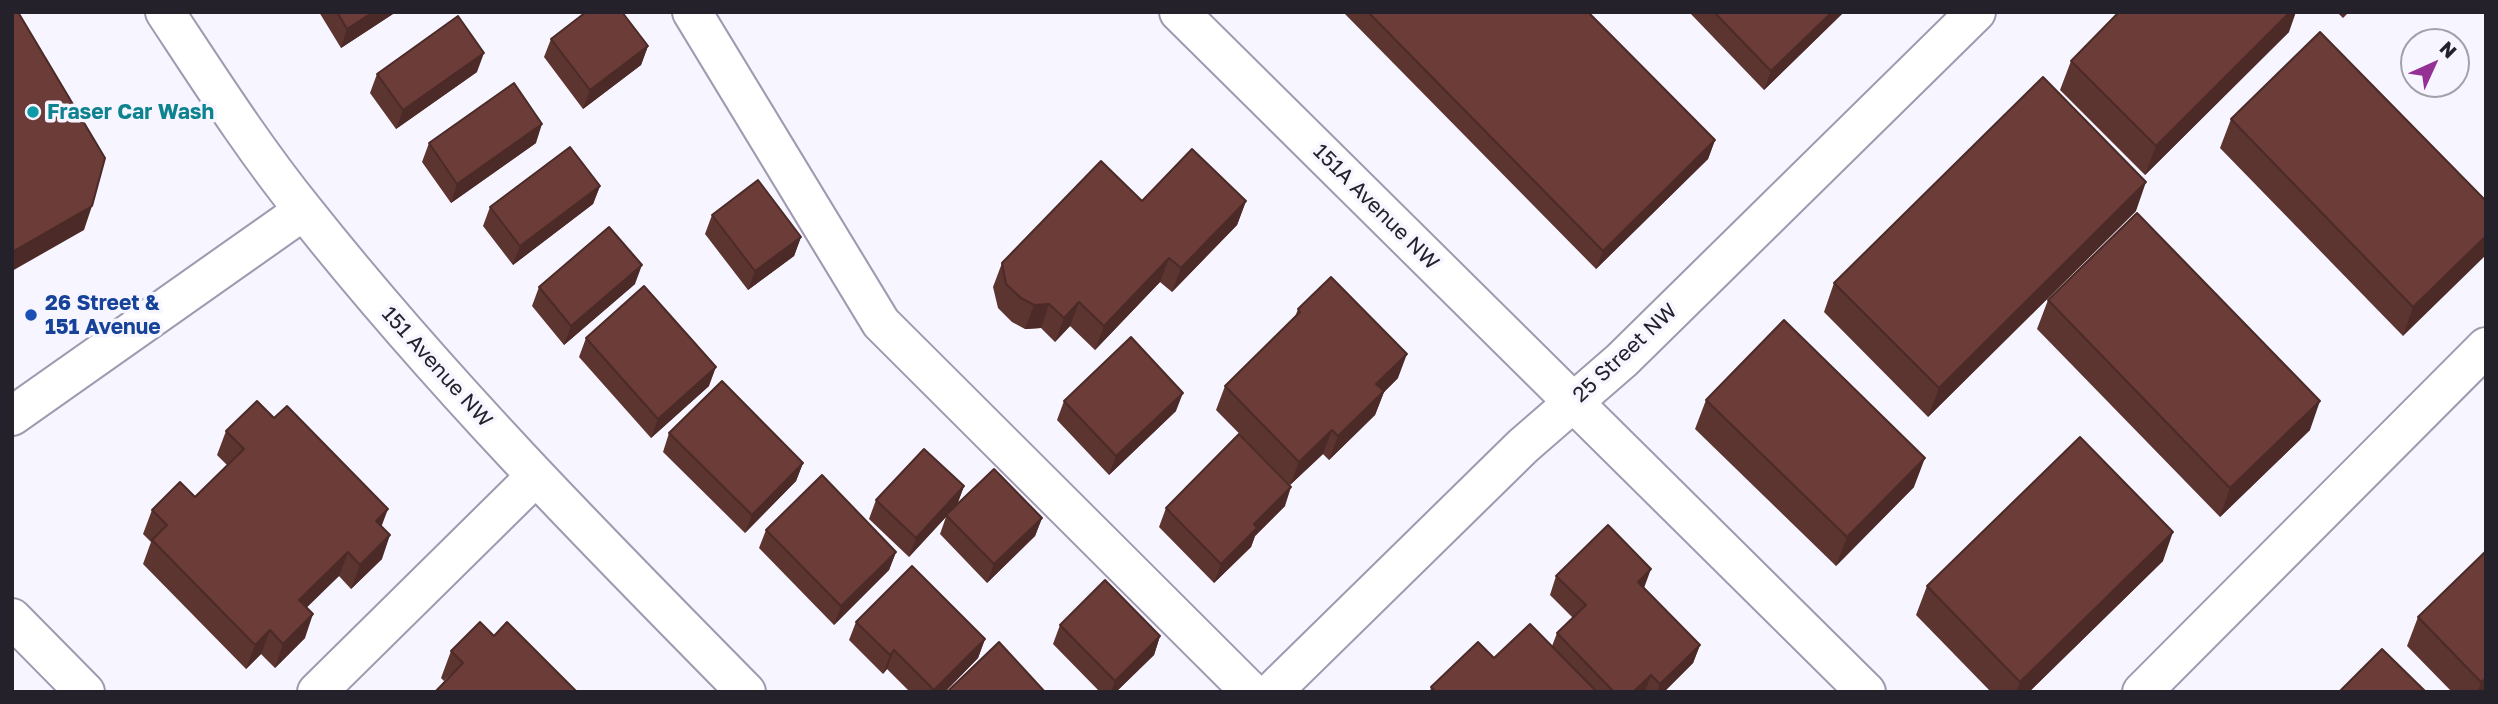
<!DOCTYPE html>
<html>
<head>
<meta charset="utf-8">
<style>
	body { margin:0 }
	#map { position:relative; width:2498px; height:704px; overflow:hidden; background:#f7f5ff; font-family:"Golos Text",sans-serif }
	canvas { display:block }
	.frame { position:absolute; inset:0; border:14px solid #24212a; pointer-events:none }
	.north { position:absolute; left:2400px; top:28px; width:70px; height:70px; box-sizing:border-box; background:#f7f5ff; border:2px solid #a3a0aa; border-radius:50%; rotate:45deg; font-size:19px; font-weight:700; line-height:28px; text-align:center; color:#24212a }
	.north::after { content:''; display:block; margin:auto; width:24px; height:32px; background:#953095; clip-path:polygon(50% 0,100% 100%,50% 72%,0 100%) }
</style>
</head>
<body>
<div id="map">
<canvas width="2498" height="704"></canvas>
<div class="frame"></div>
<div class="north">N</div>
</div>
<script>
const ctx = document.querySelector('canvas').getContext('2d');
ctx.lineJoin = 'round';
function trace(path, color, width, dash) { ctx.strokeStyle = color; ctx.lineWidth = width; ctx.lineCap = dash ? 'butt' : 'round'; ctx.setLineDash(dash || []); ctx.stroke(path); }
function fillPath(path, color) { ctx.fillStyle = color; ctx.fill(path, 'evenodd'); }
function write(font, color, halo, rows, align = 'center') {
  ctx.font = font + ' "Golos Text",sans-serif'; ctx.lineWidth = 7; ctx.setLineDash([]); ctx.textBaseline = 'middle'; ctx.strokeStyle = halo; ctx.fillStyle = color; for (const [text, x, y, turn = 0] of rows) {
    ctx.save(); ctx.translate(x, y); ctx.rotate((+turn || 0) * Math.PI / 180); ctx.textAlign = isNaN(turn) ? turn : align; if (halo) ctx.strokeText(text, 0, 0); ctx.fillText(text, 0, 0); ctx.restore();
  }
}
const minor = new Path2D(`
	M 165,12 C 210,80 254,149 305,212 C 440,382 593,537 746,692
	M 692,12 L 881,323 L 1251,692
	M 1179,12 L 1866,692
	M 12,416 L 303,211
	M 12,618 L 85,692
	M 317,692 L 536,476
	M 1272,692 L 1523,446 L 1622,360 L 1976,12
	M 2142,692 L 2486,347`);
const wall = new Path2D(`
	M 319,12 L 396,12 L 341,48 Z
	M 1343,12 L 1588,12 L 1715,140 L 1708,159 L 1596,269 Z
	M 1689,12 L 1844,12 L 1764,90 Z
	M 2337,12 L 2349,12 L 2343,18 Z
	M 2289,32 L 2145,175 L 2060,90 L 2071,61 Z
	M 551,39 L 648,46 L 641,65 L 583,109 L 544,57 Z
	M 477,72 L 396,129 L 370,93 L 377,74 Z
	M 2231,119 L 2486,201 L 2403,336 L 2220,148 Z
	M 429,143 L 536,143 L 451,203 L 422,162 Z
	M 600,186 L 593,204 L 513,265 L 483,226 L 490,207 Z
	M 1142,201 L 1246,201 L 1237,225 L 1172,292 L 1160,282 L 1095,350 L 1070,326 L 1055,342 L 1041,328 L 1025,329 L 1012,322 L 998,308 L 993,287 L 1002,263 Z
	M 2136,211 L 1928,417 L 1824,312 L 1834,283 Z
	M 712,215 L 801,237 L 794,256 L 748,290 L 705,234 Z
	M 635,284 L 564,345 L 532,306 L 539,287 Z
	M 2048,300 L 2310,430 L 2220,517 L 2037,329 Z
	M 1298,309 L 1398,378 L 1384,392 L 1375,415 L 1329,460 L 1323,454 L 1290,485 L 1216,410 L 1225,386 L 1295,317 Z
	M 586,338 L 709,386 L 651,438 L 579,357 Z
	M 1706,400 L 1914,487 L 1836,566 L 1695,429 Z
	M 1064,401 L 1176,411 L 1109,475 L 1057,420 Z
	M 226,431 L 382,526 L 382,559 L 351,589 L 339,576 L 306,607 L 305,638 L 275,668 L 261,654 L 246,669 L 143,564 L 151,542 L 143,534 L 152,510 L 195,497 L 227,465 L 217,455 Z
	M 669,433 L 803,463 L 796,481 L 745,533 L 663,452 Z
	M 964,486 L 957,505 L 1042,518 L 1035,536 L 987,583 L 940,534 L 946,517 L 909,557 L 869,519 L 876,500 Z
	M 1285,506 L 1255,536 L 1251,547 L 1214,583 L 1159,527 L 1166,508 Z
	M 766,530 L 896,552 L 889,570 L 834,625 L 759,548 Z
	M 2486,551 L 2486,692 L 2452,692 L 2407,646 L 2418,617 Z
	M 2163,561 L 2029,692 L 1991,692 L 1916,615 L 1927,586 Z
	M 1556,576 L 1644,588 L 1700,645 L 1693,663 L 1664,692 L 1430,692 L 1431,687 L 1494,658 L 1552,646 L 1557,633 L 1573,618 L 1550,595 Z
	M 856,622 L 985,639 L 978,658 L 945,692 L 910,692 L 887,669 L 883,674 L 849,640 Z
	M 1060,625 L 1160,636 L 1154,655 L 1116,692 L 1100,692 L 1053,644 Z
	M 494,636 L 444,681 L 441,678 L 451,651 Z`);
const shadedWall = new Path2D(`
	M 373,12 L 396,12 L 341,48 L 347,29 Z
	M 1832,12 L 1844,12 L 1764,90 L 1771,71 Z
	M 2290,12 L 2296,12 L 2289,32 L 2145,175 L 2156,146 Z
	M 648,46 L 641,65 L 583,109 L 590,90 Z
	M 484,53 L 477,72 L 396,129 L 403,110 Z
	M 542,124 L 536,143 L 451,203 L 457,184 Z
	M 1715,140 L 1708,159 L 1596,269 L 1603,251 Z
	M 2146,182 L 2136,211 L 1928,417 L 1939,388 Z
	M 600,186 L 593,204 L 513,265 L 520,246 Z
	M 1246,201 L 1237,225 L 1172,292 L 1181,268 Z
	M 92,206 L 84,230 L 12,271 L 12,252 Z
	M 2486,236 L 2486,255 L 2403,336 L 2413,307 Z
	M 801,237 L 794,256 L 748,290 L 755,271 Z
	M 1169,258 L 1160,282 L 1095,350 L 1104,326 Z
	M 642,265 L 635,284 L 564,345 L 571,326 Z
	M 1079,302 L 1070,326 L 1055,342 L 1064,318 Z
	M 1049,304 L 1041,328 L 1025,329 L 1034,305 Z
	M 1407,354 L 1398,378 L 1384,392 L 1375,415 L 1329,460 L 1338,436 L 1376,384 Z
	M 716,367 L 709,386 L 651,438 L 658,419 Z
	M 1183,393 L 1176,411 L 1109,475 L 1116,456 Z
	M 2320,401 L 2310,430 L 2220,517 L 2230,488 Z
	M 1332,430 L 1323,454 L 1290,485 L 1299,462 Z
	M 1925,458 L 1914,487 L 1836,566 L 1847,537 Z
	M 803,463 L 796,481 L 745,533 L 752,515 Z
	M 964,486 L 957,505 L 909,557 L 916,538 Z
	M 1291,487 L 1285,506 L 1255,536 L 1251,547 L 1214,583 L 1221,564 L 1254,524 Z
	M 388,509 L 379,533 L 376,521 Z
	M 1042,518 L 1035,536 L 987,583 L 994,564 Z
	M 2173,532 L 2163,561 L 2029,692 L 2016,692 L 2020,682 Z
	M 390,535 L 382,559 L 351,589 L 360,565 Z
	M 348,552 L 339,576 L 290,624 L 299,600 Z
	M 896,552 L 889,570 L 834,625 L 841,606 Z
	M 1651,569 L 1644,588 L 1638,582 Z
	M 313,614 L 305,638 L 275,668 L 283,644 Z
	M 270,630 L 261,654 L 246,669 L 255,645 Z
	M 1160,636 L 1154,655 L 1116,692 L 1111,692 L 1115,681 Z
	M 985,639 L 978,658 L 945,692 L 934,692 Z
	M 1700,645 L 1693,663 L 1664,692 L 1657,692 L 1660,684 Z
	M 894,650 L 887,669 L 883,674 L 890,655 Z
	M 1651,675 L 1645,692 L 1633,692 Z
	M 2486,678 L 2486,692 L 2478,692 L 2481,682 Z`);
const building = new Path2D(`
	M 12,12 L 18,12 L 105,158 L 92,206 L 12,252 Z
	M 337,12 L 373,12 L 347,29 Z
	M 586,12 L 622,12 L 648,46 L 590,90 L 551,39 Z
	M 1368,12 L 1588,12 L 1715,140 L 1603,251 Z
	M 1714,12 L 1832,12 L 1771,71 Z
	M 2119,12 L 2290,12 L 2156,146 L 2071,61 Z
	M 458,16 L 484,53 L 403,110 L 377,74 Z
	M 2320,32 L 2486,201 L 2486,236 L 2413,307 L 2231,119 Z
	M 2043,77 L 2146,182 L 1939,388 L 1834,283 Z
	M 514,83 L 542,124 L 457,184 L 429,143 Z
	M 570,147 L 600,186 L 520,246 L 490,207 Z
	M 1192,149 L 1246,201 L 1181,268 L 1169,258 L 1104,326 L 1079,302 L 1064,318 L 1049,304 L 1034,305 L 1021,298 L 1006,284 L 1002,263 L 1101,161 L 1142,201 Z
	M 758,180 L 801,237 L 755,271 L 712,215 Z
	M 2137,213 L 2320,401 L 2230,488 L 2048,300 Z
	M 609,227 L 642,265 L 571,326 L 539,287 Z
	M 1331,277 L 1407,354 L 1376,384 L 1384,391 L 1338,436 L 1332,430 L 1299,462 L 1225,386 L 1300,312 L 1298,309 Z
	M 644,286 L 716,367 L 658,419 L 586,338 Z
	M 1784,320 L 1925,458 L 1847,537 L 1706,400 Z
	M 1131,337 L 1183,393 L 1116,456 L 1064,401 Z
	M 722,381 L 803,463 L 752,515 L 669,433 Z
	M 257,401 L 274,418 L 287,406 L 388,509 L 376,521 L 390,535 L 360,565 L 348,552 L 299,600 L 313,614 L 283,644 L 270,630 L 255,645 L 152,540 L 167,525 L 152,510 L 180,482 L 195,497 L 244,449 L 226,431 Z
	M 1239,434 L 1291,487 L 1254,524 L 1257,528 L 1221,564 L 1166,508 Z
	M 2080,437 L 2173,532 L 2020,682 L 1927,586 Z
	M 924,449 L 964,486 L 916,538 L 876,500 Z
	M 994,469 L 1042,518 L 994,564 L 946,515 Z
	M 822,475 L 896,552 L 841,606 L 766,530 Z
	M 1608,525 L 1651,569 L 1638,582 L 1700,645 L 1660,684 L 1651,675 L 1633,692 L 1614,692 L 1557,633 L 1586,605 L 1556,576 Z
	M 2486,551 L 2486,678 L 2481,682 L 2418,617 Z
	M 912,566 L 985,639 L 934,690 L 894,650 L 890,655 L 856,622 Z
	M 1105,580 L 1160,636 L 1115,681 L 1060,625 Z
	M 480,622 L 494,636 L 507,622 L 577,692 L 435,692 L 463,663 L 451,651 Z
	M 1530,624 L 1597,692 L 1436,692 L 1431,687 L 1478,642 L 1494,658 Z
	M 999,642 L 1045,692 L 947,692 Z
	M 2382,649 L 2426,692 L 2339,692 Z`);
const markers = [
	[33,112,7,"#0f9aa8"],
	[31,315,7,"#1a4fb4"]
];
const cultureNames = [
	["Fraser Car Wash",47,112]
];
const streetNames = [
	["151A Avenue NW",1376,207,45],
	["25 Street NW",1625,353,-43],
	["151 Avenue NW",437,367,48]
];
const transitNames = [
	["26 Street &",45,303],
	["151 Avenue",45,327]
];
trace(minor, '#a09ab1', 42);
trace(minor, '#fff', 38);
fillPath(wall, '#5c3430');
fillPath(shadedWall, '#4b2a27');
fillPath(building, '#6b3c38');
trace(building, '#4b2a27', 2);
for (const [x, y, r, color] of markers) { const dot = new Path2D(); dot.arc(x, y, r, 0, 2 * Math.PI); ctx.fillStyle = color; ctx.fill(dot); trace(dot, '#f7f5ff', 2.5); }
write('bold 21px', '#0d838f', '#f7f5ff', cultureNames, 'left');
write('21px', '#24212a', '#f7f5ff', streetNames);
write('bold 21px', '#164399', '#f7f5ff', transitNames, 'left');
</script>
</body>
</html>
